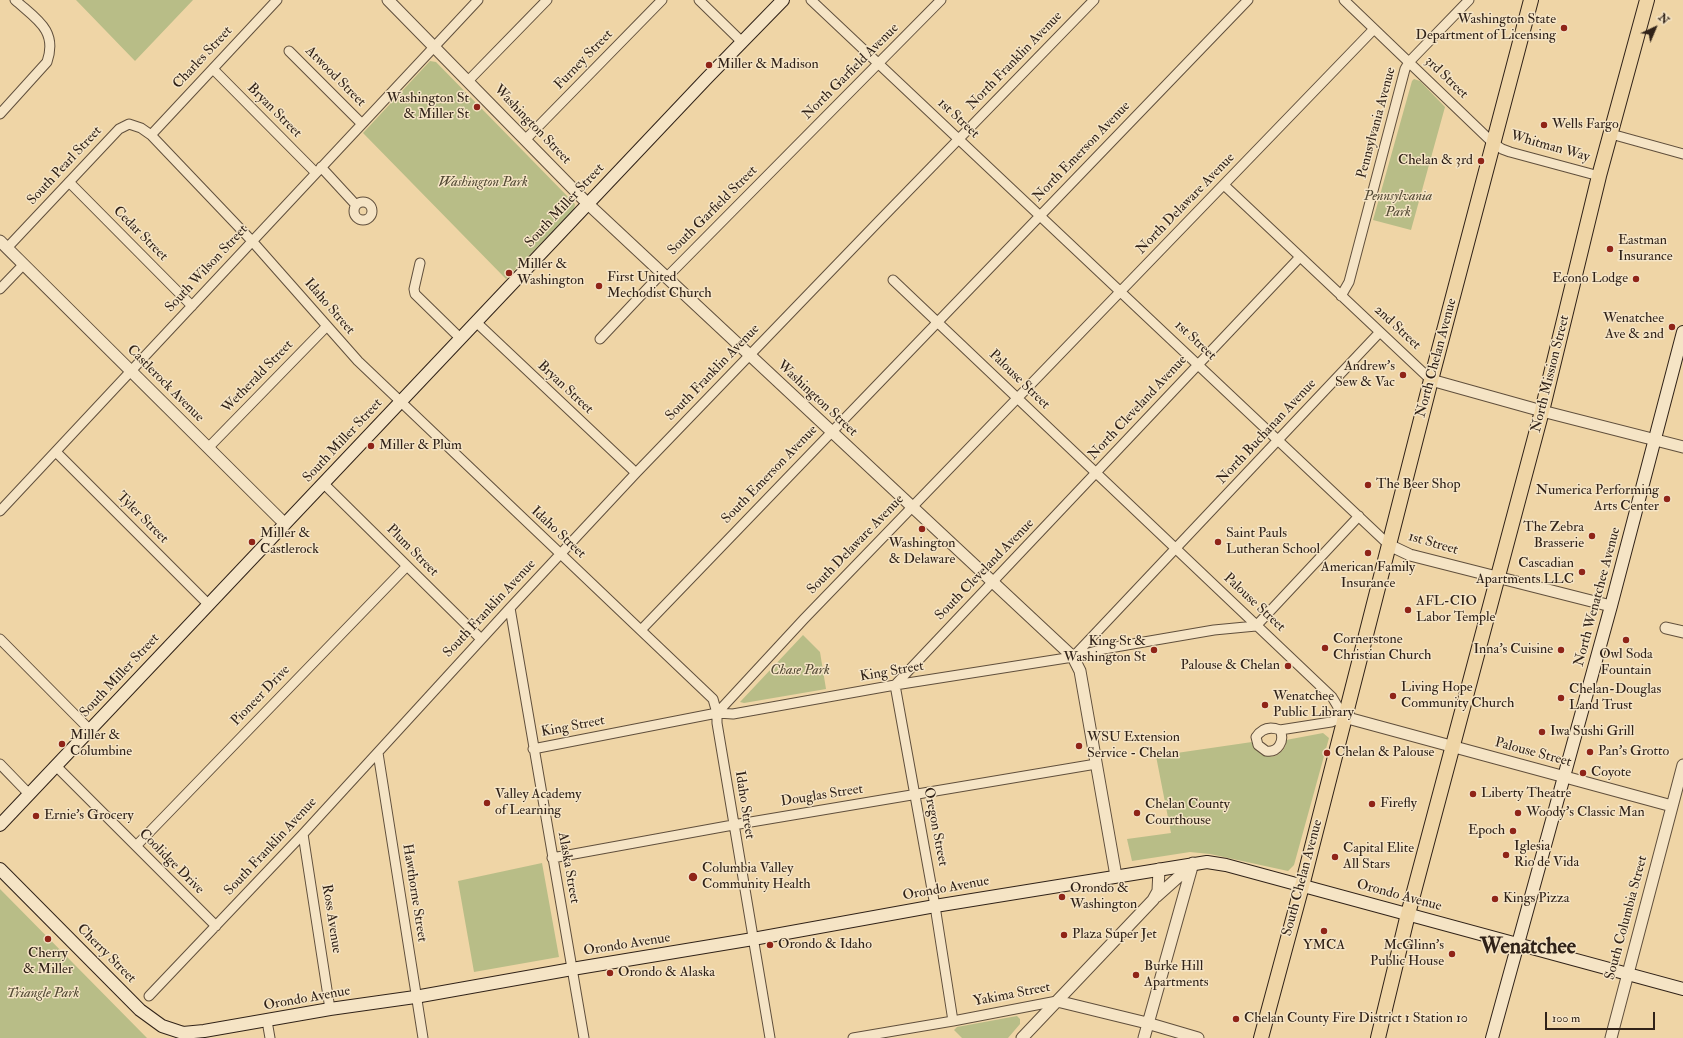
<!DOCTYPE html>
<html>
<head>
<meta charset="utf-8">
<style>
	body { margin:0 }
	#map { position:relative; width:1683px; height:1038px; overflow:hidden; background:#efd5a6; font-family:"IM FELL Double Pica",serif }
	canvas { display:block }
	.north { position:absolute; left:1635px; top:8px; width:40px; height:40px; -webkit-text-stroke:3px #f5e4c5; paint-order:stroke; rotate:44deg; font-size:11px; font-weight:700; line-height:16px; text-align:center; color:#302218 }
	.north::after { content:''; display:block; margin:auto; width:14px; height:18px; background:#302218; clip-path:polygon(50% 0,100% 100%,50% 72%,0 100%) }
	.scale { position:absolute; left:1545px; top:1012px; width:110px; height:18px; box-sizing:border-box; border:2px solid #302218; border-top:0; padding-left:5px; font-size:12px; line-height:14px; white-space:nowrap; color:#302218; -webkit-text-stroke:3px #f5e4c5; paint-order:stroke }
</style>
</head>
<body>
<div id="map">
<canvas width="1683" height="1038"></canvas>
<div class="north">N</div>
<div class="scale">100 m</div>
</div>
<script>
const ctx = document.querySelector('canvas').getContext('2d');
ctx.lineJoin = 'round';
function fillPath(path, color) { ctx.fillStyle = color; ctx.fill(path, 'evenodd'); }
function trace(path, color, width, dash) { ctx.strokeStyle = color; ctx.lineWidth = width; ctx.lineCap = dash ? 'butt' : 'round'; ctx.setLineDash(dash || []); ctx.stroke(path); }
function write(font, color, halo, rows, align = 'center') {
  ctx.font = font + ' "IM FELL Double Pica",serif'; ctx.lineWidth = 3; ctx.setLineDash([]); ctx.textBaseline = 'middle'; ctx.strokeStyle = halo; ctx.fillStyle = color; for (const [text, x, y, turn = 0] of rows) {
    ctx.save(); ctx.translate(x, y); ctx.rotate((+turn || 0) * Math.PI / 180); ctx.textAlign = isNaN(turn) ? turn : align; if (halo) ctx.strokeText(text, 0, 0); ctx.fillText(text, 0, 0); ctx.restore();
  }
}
const green = new Path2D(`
	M 76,0 L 193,0 L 135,61 Z
	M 430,61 L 436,62 L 575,204 L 574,210 L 506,279 L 363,133 Z
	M 1414,79 L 1420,81 L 1445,107 L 1411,230 L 1373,220 L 1412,81 Z
	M 803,635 L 820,652 L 826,689 L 744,703 L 740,702 Z
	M 1323,733 L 1329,738 L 1294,865 L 1288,871 L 1210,854 L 1190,852 L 1132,861 L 1127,839 L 1171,833 L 1156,756 L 1252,742 C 1259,751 1270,763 1281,752 C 1285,748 1286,746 1286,740 Z
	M 542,863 L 559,957 L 474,972 L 458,881 Z
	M 0,889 L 147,1038 L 0,1038 Z
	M 1017,1016 L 1020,1019 L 1020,1024 L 1008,1038 L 962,1038 L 954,1030 L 957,1027 Z`);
const minor = new Path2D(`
	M 699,0 L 742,42
	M 811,0 L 1389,545
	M 1344,0 L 1493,143 L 1502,149 L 1510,152 L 1599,176
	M 289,51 L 362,124
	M 213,69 L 316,173
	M 468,81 L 547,0
	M 0,114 L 47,62 C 58,30 36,19 15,0
	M 1611,134 L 1683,154
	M 151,135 L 277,0
	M 525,140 L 662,0
	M 321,167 L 356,205
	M 69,182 L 192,306
	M 1224,185 L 1431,380
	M354 211a9 9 0 1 1 18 0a9 9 0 1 1-18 0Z
	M 7,248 L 119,129 L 129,124 L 141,128 L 151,135 L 252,241 L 358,361 L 713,699 L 717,713 L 717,723 L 770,1038
	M 420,263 L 414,289 L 415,294 L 460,338
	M 666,278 L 941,0
	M 893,280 L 1332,697 L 1344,717 L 1331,722 L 1280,730 C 1270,726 1262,728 1256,737 L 1258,745 L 1266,751 C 1278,753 1285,741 1280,730
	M 0,289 L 23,265
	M 1341,296 L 1349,282 L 1405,69 L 1409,62 L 1469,0
	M 476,322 L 636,473
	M 600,339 L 661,274
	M 208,448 L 327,326
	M 56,452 L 208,604
	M 323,483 L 481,639
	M 0,511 L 478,0
	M 510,608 L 584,1038
	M 1256,626 L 1359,516
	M 641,630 L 1248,0
	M 0,639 L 90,730
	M 1074,656 L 1379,333
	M 717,713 L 804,619 L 1374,29
	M 533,749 L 717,713 L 733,714 L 895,685 L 1073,657 L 1104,649 L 1144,642 L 1214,630 L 1256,626
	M 378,753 L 423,1038
	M 0,764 L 29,794
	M 56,766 L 216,926
	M 303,834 L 330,1009
	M 136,846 L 407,566
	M 552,858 L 733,825 L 1096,764
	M 149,996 L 303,834 L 510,608 L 636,473 L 879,221 L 1094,0
	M 267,1021 L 270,1038
	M 953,1021 L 935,906 L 895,685 L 1300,257
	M 853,1038 L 953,1021 L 1057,1001`);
const tertiary = new Path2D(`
	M 388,0 L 588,204 L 1073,657 L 1080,671 L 1116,876
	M 0,241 L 285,524
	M 1431,380 L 1542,411 L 1683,447
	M 1389,545 L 1410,555 L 1611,606
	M 1666,628 L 1683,632
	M 1344,717 L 1672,806
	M 1156,897 L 1193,864
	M 1057,1001 L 1147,1023 L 1198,1038
	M 1022,1038 L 1153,900 L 1158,891 L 1159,869
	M 1144,1038 L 1193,863
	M 1611,1038 L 1683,765`);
const secondary = new Path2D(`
	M 0,825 L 707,78 L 783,0
	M 0,869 L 140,1010 L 162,1026 L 183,1033 L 204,1031 L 330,1009 L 415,997 L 572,969 L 753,939 L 935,906 L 1207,862 L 1226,865 L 1683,989
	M 1492,1038 L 1611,606 L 1683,332`);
const primary = new Path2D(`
	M 1261,1038 L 1302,886 L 1431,380 L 1531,0
	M 1378,1038 L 1408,914 L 1542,411 L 1599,176 L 1647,0`);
const markers = [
	[1564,28,4,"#8f2418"],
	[709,65,4,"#8f2418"],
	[477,107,4,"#8f2418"],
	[1544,125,4,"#8f2418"],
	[1481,161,4,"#8f2418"],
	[1610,249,4,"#8f2418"],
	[509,273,4,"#8f2418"],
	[1636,279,4,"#8f2418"],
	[599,286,4,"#8f2418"],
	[1672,327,4,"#8f2418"],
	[1403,375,4,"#8f2418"],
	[371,446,4,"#8f2418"],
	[1368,485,4,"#8f2418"],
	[1667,499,4,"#8f2418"],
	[922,529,4,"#8f2418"],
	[1592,536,4,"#8f2418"],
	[252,542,4,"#8f2418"],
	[1218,542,4,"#8f2418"],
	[1368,553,4,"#8f2418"],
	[1582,572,4,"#8f2418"],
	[1408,610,4,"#8f2418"],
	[1626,640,4,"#8f2418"],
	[1325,648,4,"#8f2418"],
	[1154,650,4,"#8f2418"],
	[1561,650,4,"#8f2418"],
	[1288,666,4,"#8f2418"],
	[1393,696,4,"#8f2418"],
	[1561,698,4,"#8f2418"],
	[1265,705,4,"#8f2418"],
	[1542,732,4,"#8f2418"],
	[62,744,4,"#8f2418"],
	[1079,746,4,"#8f2418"],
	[1590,752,4,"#8f2418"],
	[1327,753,4,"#8f2418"],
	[1583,773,4,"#8f2418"],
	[1473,794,4,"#8f2418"],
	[487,803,4,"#8f2418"],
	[1372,804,4,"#8f2418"],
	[1137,813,4,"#8f2418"],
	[1518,813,4,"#8f2418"],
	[36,816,4,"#8f2418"],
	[1513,831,4,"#8f2418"],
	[1506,855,4,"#8f2418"],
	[1335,857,4,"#8f2418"],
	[693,877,5,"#8f2418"],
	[1062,897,4,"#8f2418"],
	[1495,899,4,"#8f2418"],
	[1324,931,4,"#8f2418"],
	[1064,935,4,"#8f2418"],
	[48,939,4,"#8f2418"],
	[770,945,4,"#8f2418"],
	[1452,954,4,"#8f2418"],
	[610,973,4,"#8f2418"],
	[1136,975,4,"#8f2418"],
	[1236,1019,4,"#8f2418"]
];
const poiNames = [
	["Washington State",1556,20,"right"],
	["Department of Licensing",1556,36,"right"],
	["Miller & Madison",717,65],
	["Washington St",469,99,"right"],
	["& Miller St",469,115,"right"],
	["Wells Fargo",1552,125],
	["Chelan & 3rd",1473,161,"right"],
	["Eastman",1618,241],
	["Insurance",1618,257],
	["Miller &",517,265],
	["Washington",517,281],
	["First United",607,278],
	["Mechodist Church",607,294],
	["Econo Lodge",1628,279,"right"],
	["Wenatchee",1664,319,"right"],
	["Ave & 2nd",1664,335,"right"],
	["Andrew's",1395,367,"right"],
	["Sew & Vac",1395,383,"right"],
	["Miller & Plum",379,446],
	["The Beer Shop",1376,485],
	["Numerica Performing",1659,491,"right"],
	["Arts Center",1659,507,"right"],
	["The Zebra",1584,528,"right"],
	["Brasserie",1584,544,"right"],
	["Miller &",260,534],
	["Castlerock",260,550],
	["Saint Pauls",1226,534],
	["Lutheran School",1226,550],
	["Washington",922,544,"center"],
	["& Delaware",922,560,"center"],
	["Cascadian",1574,564,"right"],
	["Apartments LLC",1574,580,"right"],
	["American Family",1368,568,"center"],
	["Insurance",1368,584,"center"],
	["AFL-CIO",1416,602],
	["Labor Temple",1416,618],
	["Cornerstone",1333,640],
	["Christian Church",1333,656],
	["King St &",1146,642,"right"],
	["Washington St",1146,658,"right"],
	["Inna's Cuisine",1553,650,"right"],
	["Owl Soda",1626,655,"center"],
	["Fountain",1626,671,"center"],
	["Palouse & Chelan",1280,666,"right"],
	["Living Hope",1401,688],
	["Community Church",1401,704],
	["Chelan-Douglas",1569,690],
	["Land Trust",1569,706],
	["Wenatchee",1273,697],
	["Public Library",1273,713],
	["Iwa Sushi Grill",1550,732],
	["Miller &",70,736],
	["Columbine",70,752],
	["WSU Extension",1087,738],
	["Service - Chelan",1087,754],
	["Pan's Grotto",1598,752],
	["Chelan & Palouse",1335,753],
	["Coyote",1591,773],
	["Liberty Theatre",1481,794],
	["Valley Academy",495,795],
	["of Learning",495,811],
	["Firefly",1380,804],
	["Chelan County",1145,805],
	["Courthouse",1145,821],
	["Woody's Classic Man",1526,813],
	["Ernie's Grocery",44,816],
	["Epoch",1505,831,"right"],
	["Iglesia",1514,847],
	["Rio de Vida",1514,863],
	["Capital Elite",1343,849],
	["All Stars",1343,865],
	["Columbia Valley",702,869],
	["Community Health",702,885],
	["Orondo &",1070,889],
	["Washington",1070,905],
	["Kings Pizza",1503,899],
	["Plaza Super Jet",1072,935],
	["Orondo & Idaho",778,945],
	["YMCA",1324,946,"center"],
	["McGlinn's",1444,946,"right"],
	["Public House",1444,962,"right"],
	["Cherry",48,954,"center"],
	["& Miller",48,970,"center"],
	["Burke Hill",1144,967],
	["Apartments",1144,983],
	["Orondo & Alaska",618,973],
	["Chelan County Fire District 1 Station 10",1244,1019]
];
const streetNames = [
	["Charles Street",203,58,-47],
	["Furney Street",584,60,-46],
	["North Franklin Avenue",1015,61,-46],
	["North Garfield Avenue",851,72,-45],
	["Atwood Street",335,77,45],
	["3rd Street",1446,78,44],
	["Bryan Street",274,111,45],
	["1st Street",958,119,43],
	["Pennsylvania Avenue",1377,123,-75],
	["Washington Street",532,125,46],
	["Whitman Way",1550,147,16],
	["North Emerson Avenue",1082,152,-46],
	["South Pearl Street",65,166,-47],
	["North Delaware Avenue",1186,204,-46],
	["South Miller Street",565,206,-47],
	["South Garfield Street",713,211,-45],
	["Cedar Street",140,234,45],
	["South Wilson Street",207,269,-47],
	["Idaho Street",329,307,49],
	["2nd Street",1397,328,43],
	["1st Street",1195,341,43],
	["North Chelan Avenue",1437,358,-75],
	["South Franklin Avenue",713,373,-46],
	["North Mission Street",1551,374,-76],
	["Wetherald Street",258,377,-46],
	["Palouse Street",1019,380,44],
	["Castlerock Avenue",165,384,45],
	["Bryan Street",565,388,43],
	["Washington Street",817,399,43],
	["North Cleveland Avenue",1138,408,-47],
	["North Buchanan Avenue",1267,432,-47],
	["South Miller Street",343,441,-47],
	["South Emerson Avenue",770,475,-46],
	["Tyler Street",142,518,45],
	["Idaho Street",558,533,43],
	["1st Street",1433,544,16],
	["South Delaware Avenue",856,545,-46],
	["Plum Street",412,551,45],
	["South Cleveland Avenue",985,570,-46],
	["North Wenatchee Avenue",1598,597,-75],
	["Palouse Street",1254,603,43],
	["South Franklin Avenue",490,609,-47],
	["King Street",892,672,-10],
	["South Miller Street",120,676,-47],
	["Pioneer Drive",261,696,-46],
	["King Street",573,727,-11],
	["Palouse Street",1533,753,15],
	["Douglas Street",822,796,-9],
	["Idaho Street",744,805,81],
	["Oregon Street",935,827,79],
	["South Franklin Avenue",271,847,-47],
	["Coolidge Drive",171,862,45],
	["Alaska Street",568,868,80],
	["South Chelan Avenue",1303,878,-75],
	["Orondo Avenue",946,889,-10],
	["Hawthorne Street",414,893,81],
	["Orondo Avenue",1399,896,15],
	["South Columbia Street",1627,918,-75],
	["Ross Avenue",331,919,81],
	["Orondo Avenue",627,945,-9],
	["Cherry Street",106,954,45],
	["Yakima Street",1012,995,-11],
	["Orondo Avenue",307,999,-10]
];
const parkNames = [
	["Washington Park",483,183],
	["Pennsylvania",1398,197],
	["Park",1398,213],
	["Chase Park",800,671],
	["Triangle Park",43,994]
];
const townNames = [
	["Wenatchee",1528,948]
];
fillPath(green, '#b8bd87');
trace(minor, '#604f3c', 11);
trace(tertiary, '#604f3c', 13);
trace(secondary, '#302218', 14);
trace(primary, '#302218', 16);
trace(minor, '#f5e4c5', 9);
trace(tertiary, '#f5e4c5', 11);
trace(secondary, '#f5e4c5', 12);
trace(primary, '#efd5a6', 14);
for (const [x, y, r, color] of markers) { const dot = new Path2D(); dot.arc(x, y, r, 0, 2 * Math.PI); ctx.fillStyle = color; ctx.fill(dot); trace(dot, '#f5e4c5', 1.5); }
write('14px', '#302218', '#f5e4c5', poiNames, 'left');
write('14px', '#302218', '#f5e4c5', streetNames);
write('italic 14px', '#524934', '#f5e4c5', parkNames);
write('bold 22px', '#302218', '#f5e4c5', townNames);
</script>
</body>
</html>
